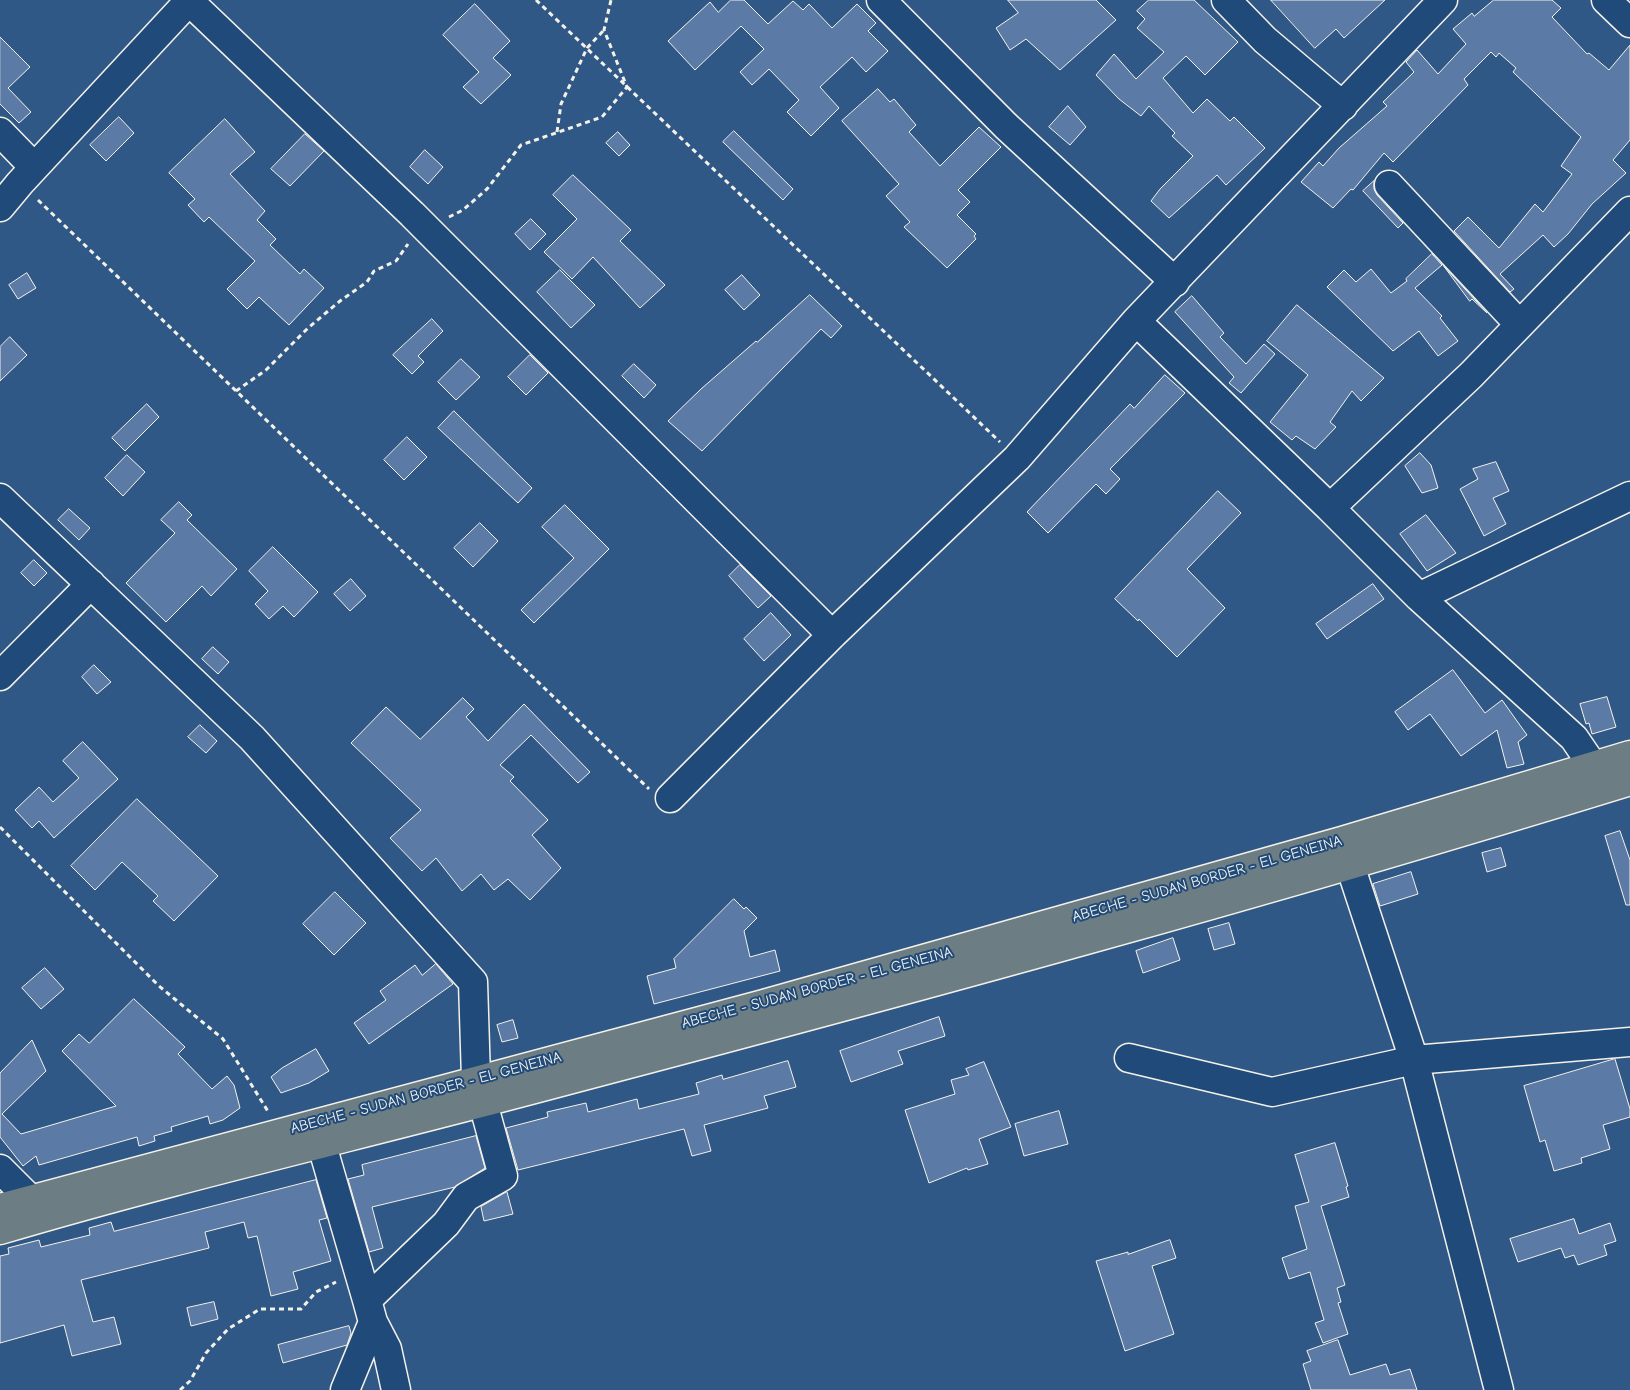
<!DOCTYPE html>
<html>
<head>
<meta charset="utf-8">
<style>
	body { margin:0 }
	canvas { display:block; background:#305887 }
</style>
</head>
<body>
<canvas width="1630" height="1390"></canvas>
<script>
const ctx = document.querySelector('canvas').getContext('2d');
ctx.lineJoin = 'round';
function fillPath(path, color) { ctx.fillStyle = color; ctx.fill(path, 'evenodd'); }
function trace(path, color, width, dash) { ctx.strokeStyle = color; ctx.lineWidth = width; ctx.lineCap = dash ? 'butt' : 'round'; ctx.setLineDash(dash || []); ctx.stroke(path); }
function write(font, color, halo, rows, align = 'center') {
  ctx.font = font + ' "Comic Neue",sans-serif'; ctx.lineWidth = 4; ctx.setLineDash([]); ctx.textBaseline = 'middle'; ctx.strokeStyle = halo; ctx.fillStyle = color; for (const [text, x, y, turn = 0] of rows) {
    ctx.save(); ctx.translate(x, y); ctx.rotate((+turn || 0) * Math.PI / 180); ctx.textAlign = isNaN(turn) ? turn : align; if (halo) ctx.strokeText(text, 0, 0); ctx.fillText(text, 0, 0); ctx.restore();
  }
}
const building = new Path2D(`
	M 731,0 L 744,0 L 768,24 L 793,1 L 803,10 L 809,4 L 832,28 L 857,4 L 876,23 L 868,31 L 888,51 L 866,72 L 852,57 L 820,87 L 839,108 L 811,136 L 787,112 L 799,100 L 769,69 L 752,85 L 740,72 L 764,49 L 741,26 L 695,70 L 668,41 L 710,2 L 718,12 Z
	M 1008,0 L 1096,0 L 1116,20 L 1060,70 L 1026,39 L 1010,50 L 996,28 L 1018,13 Z
	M 1149,0 L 1194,0 L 1238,42 L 1205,75 L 1186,56 L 1163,78 L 1193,113 L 1207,99 L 1230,121 L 1234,117 L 1265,148 L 1226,185 L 1217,175 L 1169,218 L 1151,201 L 1160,189 L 1193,156 L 1172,136 L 1175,133 L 1149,106 L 1141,116 L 1119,99 L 1096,75 L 1114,54 L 1136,79 L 1164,52 L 1137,28 L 1145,19 L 1137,11 Z
	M 1271,0 L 1385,0 L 1344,38 L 1336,29 L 1315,48 Z
	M 1494,0 L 1552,0 L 1561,8 L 1552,17 L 1587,54 L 1589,53 L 1609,70 L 1630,45 L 1630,140 L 1613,160 L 1626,173 L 1592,204 L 1568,234 L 1554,247 L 1543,235 L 1500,274 L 1514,289 L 1510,292 L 1454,231 L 1468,217 L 1499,248 L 1535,204 L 1543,212 L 1572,174 L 1561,166 L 1581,137 L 1513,72 L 1516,68 L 1499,53 L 1496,57 L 1491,52 L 1464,79 L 1468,85 L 1393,162 L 1384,153 L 1353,190 L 1351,189 L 1333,208 L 1301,182 L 1319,162 L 1323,166 L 1339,148 L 1387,106 L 1383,102 L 1414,72 L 1406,62 L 1417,50 L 1438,74 L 1466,44 L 1453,29 L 1472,13 L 1474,16 Z
	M 475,4 L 510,41 L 493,58 L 511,75 L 481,104 L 463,87 L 479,72 L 443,35 Z
	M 0,37 L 30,67 L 8,88 L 31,112 L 19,123 L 0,104 Z
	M 878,89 L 890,102 L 894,99 L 916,125 L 909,132 L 940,166 L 979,127 L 1001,147 L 958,190 L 970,202 L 957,215 L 976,234 L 974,236 L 976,239 L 947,268 L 904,227 L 910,222 L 886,196 L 899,184 L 842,121 Z
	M 1068,106 L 1086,127 L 1070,145 L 1049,127 Z
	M 119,117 L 134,133 L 106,161 L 90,145 Z
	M 225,119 L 255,152 L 230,174 L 265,211 L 257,220 L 276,239 L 270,245 L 300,274 L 304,269 L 324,288 L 289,325 L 259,297 L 247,309 L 227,289 L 255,261 L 209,217 L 204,222 L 188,205 L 195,199 L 169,173 Z
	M 734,131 L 793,189 L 783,200 L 723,142 Z
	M 618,132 L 630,145 L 619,156 L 606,143 Z
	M 305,134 L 324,151 L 290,186 L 271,169 Z
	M 425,150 L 443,167 L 428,184 L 410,167 Z
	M 573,175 L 631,230 L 620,241 L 665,285 L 640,308 L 593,257 L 572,279 L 544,252 L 577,219 L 553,195 Z
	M 1374,181 L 1374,189 L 1377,195 L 1403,223 L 1398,228 L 1363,191 Z
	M 531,219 L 546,234 L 530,250 L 515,234 Z
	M 1432,254 L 1442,265 L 1415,288 L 1442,316 L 1440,318 L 1458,341 L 1438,356 L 1419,331 L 1393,351 L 1327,287 L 1344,270 L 1356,282 L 1371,269 L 1391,293 L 1407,281 L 1406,279 Z
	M 1443,265 L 1487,313 L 1472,299 L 1470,301 Z
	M 560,270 L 595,305 L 571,328 L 537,292 Z
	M 27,273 L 36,288 L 18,299 L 9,285 Z
	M 742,275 L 760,295 L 744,310 L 725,290 Z
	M 810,295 L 842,326 L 831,338 L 821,329 L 702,451 L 668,421 L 701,389 L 756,341 L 757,342 Z
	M 1192,296 L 1224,333 L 1220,337 L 1246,364 L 1264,344 L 1275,354 L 1241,393 L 1229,383 L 1234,377 L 1175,312 Z
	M 1297,305 L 1384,378 L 1361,401 L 1352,391 L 1330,422 L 1336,427 L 1315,449 L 1296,436 L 1292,440 L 1270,422 L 1308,375 L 1267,341 Z
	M 432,319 L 443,331 L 418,356 L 424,362 L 412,374 L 393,355 Z
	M 10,337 L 27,355 L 0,381 L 0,347 Z
	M 530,355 L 548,373 L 526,395 L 508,377 Z
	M 461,359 L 480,377 L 456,400 L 438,382 Z
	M 634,364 L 656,385 L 644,398 L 622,376 Z
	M 1165,375 L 1185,393 L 1110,469 L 1120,479 L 1106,494 L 1096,484 L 1048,533 L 1027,512 L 1130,404 L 1134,408 Z
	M 147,404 L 159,417 L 125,451 L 112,438 Z
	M 454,411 L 532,488 L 518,503 L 438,428 Z
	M 407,437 L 427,457 L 404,480 L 384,460 Z
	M 1420,453 L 1431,465 L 1438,488 L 1422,493 L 1405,466 Z
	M 127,455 L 145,472 L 123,496 L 105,478 Z
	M 1496,462 L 1509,491 L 1493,498 L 1506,524 L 1484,536 L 1460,489 L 1478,479 L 1473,469 Z
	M 1218,491 L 1241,513 L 1187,569 L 1225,608 L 1177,657 L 1139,619 L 1138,621 L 1115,599 Z
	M 179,502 L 192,515 L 187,520 L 237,569 L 211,596 L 202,586 L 166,622 L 126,583 L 175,533 L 161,520 Z
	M 565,505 L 609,549 L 534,623 L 521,610 L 574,558 L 542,527 Z
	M 69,509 L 90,528 L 79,540 L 58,520 Z
	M 1426,515 L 1456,553 L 1427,571 L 1400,534 Z
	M 480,523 L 498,541 L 473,567 L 454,548 Z
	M 273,547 L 318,592 L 294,617 L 283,606 L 269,619 L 255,604 L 268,591 L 249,571 Z
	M 34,560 L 47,573 L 34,586 L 21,573 Z
	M 740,565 L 771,596 L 758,608 L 729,576 Z
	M 351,579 L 366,596 L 350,611 L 334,594 Z
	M 1373,584 L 1384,599 L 1327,639 L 1316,624 Z
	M 771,613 L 791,635 L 764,661 L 744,639 Z
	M 213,647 L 229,662 L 218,674 L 202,659 Z
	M 94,665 L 111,682 L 97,694 L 82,677 Z
	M 1453,670 L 1485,713 L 1502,700 L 1527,735 L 1518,742 L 1524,764 L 1507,768 L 1497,730 L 1461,756 L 1430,714 L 1408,730 L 1395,712 Z
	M 1607,697 L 1616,727 L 1592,734 L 1589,723 L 1586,724 L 1580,704 Z
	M 463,698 L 474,709 L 466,717 L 488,741 L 524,704 L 590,772 L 578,783 L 531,735 L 500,765 L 514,777 L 510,781 L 548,820 L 532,835 L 561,868 L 530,900 L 508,879 L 494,890 L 481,874 L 462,891 L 436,858 L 422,871 L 390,838 L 421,810 L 351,743 L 386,707 L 420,739 Z
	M 200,725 L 217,741 L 206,753 L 188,737 Z
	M 83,742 L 118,779 L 54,838 L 39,821 L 32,828 L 15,810 L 39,787 L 53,802 L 79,778 L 63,761 Z
	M 137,799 L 218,876 L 174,921 L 153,901 L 158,896 L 122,862 L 95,890 L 71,866 Z
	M 1620,831 L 1630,860 L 1630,905 L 1626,905 L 1605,836 Z
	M 1501,848 L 1506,866 L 1487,872 L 1482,853 Z
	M 1411,872 L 1418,894 L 1380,906 L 1373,884 Z
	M 335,892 L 366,923 L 334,955 L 303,924 Z
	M 734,899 L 744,909 L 746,907 L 757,918 L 744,931 L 750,957 L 775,950 L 780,971 L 654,1004 L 647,976 L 676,968 L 674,959 Z
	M 1229,923 L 1235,944 L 1214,950 L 1208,929 Z
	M 1173,938 L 1180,960 L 1143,973 L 1136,951 Z
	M 436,964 L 453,984 L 369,1044 L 354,1023 L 386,1000 L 380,991 L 415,965 L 422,975 Z
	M 45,968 L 64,989 L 41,1009 L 22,988 Z
	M 134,999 L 185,1047 L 178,1054 L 212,1089 L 227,1076 L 234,1085 L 240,1108 L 223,1120 L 210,1124 L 208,1116 L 171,1127 L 172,1131 L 154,1136 L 155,1141 L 139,1146 L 137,1137 L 39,1165 L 36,1156 L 23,1166 L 0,1137 L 0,1073 L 32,1040 L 46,1071 L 2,1114 L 21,1134 L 116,1106 L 62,1051 L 79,1034 L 89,1043 Z
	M 939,1017 L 945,1036 L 898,1051 L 903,1064 L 851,1082 L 840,1051 Z
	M 513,1020 L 518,1038 L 502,1042 L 497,1025 Z
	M 316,1049 L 329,1071 L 309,1083 L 281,1093 L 271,1077 L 282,1068 Z
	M 1615,1059 L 1630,1109 L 1630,1117 L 1603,1125 L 1610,1149 L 1581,1158 L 1582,1163 L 1554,1171 L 1545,1140 L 1540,1142 L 1524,1086 Z
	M 788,1061 L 796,1087 L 764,1096 L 768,1108 L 704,1125 L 711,1151 L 692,1156 L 684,1129 L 518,1170 L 506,1128 L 548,1117 L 547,1112 L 586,1103 L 588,1112 L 637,1099 L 639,1109 L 699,1094 L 696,1083 L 722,1075 L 723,1079 Z
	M 984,1062 L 1011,1127 L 979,1139 L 988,1164 L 968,1170 L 967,1168 L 929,1183 L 905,1110 L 955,1094 L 951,1080 L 969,1075 L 966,1069 Z
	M 1059,1111 L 1068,1144 L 1024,1156 L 1015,1124 Z
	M 476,1136 L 485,1168 L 455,1187 L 372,1207 L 383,1248 L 369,1252 L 348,1179 L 364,1175 L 362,1165 Z
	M 1335,1143 L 1348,1186 L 1346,1187 L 1349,1197 L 1321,1206 L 1345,1285 L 1337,1288 L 1341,1302 L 1338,1303 L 1348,1334 L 1323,1343 L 1315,1323 L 1324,1320 L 1310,1272 L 1289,1279 L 1282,1258 L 1307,1249 L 1295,1206 L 1309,1202 L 1295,1155 Z
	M 316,1180 L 327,1218 L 319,1220 L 331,1261 L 293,1272 L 298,1289 L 271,1296 L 257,1236 L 248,1238 L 244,1222 L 205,1232 L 209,1248 L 81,1280 L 93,1322 L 114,1317 L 121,1344 L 72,1356 L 64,1325 L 0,1343 L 0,1256 L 9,1254 L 8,1248 L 39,1240 L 41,1247 L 90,1235 L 89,1228 L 111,1222 L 114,1231 Z
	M 507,1192 L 513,1214 L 484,1221 L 481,1207 Z
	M 1574,1219 L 1579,1234 L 1610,1223 L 1616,1241 L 1604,1245 L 1607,1255 L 1578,1265 L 1574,1255 L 1565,1258 L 1561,1248 L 1518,1262 L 1510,1239 Z
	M 1170,1240 L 1176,1258 L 1152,1266 L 1174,1334 L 1125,1351 L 1096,1261 L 1128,1252 L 1128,1254 Z
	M 214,1302 L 218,1319 L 191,1326 L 187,1308 Z
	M 349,1326 L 351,1333 L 347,1345 L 283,1363 L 278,1345 Z
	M 1338,1340 L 1350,1375 L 1386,1364 L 1390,1375 L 1410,1369 L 1417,1390 L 1311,1390 L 1303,1364 L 1311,1361 L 1307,1351 Z`);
const path = new Path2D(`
	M 536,0 L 1000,442
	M 557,132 L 561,104 L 587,48 L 604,30
	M 38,200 L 649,789
	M 449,217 L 463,210 L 487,189 L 521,145 L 602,117 L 627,87 L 604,30 L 611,0
	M 236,391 L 266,370 L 308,328 L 340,301 L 367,282 L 374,271 L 396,261 L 408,244
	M 0,827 L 159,986 L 223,1039 L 269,1113
	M 180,1390 L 190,1381 L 206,1353 L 228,1329 L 260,1309 L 301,1309 L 316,1292 L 336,1282`);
const minor = new Path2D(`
	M 881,0 L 1006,126 L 1175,282
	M 1226,0 L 1265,40 L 1343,106
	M 1606,0 L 1630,23
	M 189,1 L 412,214 L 832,635
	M 0,132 L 34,167
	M 1389,185 L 1519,324
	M 0,207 L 20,183 L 190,0
	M 1136,321 L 1330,508 L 1471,375 L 1630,211
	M 0,498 L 252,738 L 473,982 L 476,1079
	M 1330,508 L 1419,597 L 1630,496
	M 1419,597 L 1574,738 L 1606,785
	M 0,676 L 91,584
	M 670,798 L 832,635 L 1017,458 L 1136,321 L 1443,0
	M 1343,844 L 1414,1060 L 1499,1390
	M 1129,1058 L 1272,1092 L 1414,1060 L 1630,1042
	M 321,1142 L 367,1300
	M 0,1169 L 30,1199
	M 345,1390 L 373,1322
	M 396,1390 L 387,1349 L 373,1322 L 367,1300 L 446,1224 L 466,1197 L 503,1176 L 483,1103`);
const highway = new Path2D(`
	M 0,1208 L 760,1005 L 1342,841 L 1630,755
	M 0,1230 C 179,1177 362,1135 542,1087 C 907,991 1270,892 1630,781`);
const streetNames = [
	["ABECHE - SUDAN BORDER - EL GENEINA",1207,879,-16],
	["ABECHE - SUDAN BORDER - EL GENEINA",817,988,-15],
	["ABECHE - SUDAN BORDER - EL GENEINA",426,1093,-15]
];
fillPath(building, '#5b7ba6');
trace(building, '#f4f1e8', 1);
trace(minor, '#f4f1e8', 31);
trace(highway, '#f4f1e8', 31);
trace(path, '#f4f1e8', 3, [5, 4]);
trace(minor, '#1f4a7a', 28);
trace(highway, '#6c7e84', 28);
write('15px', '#f4f1e8', '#1f4a7a', streetNames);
</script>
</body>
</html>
